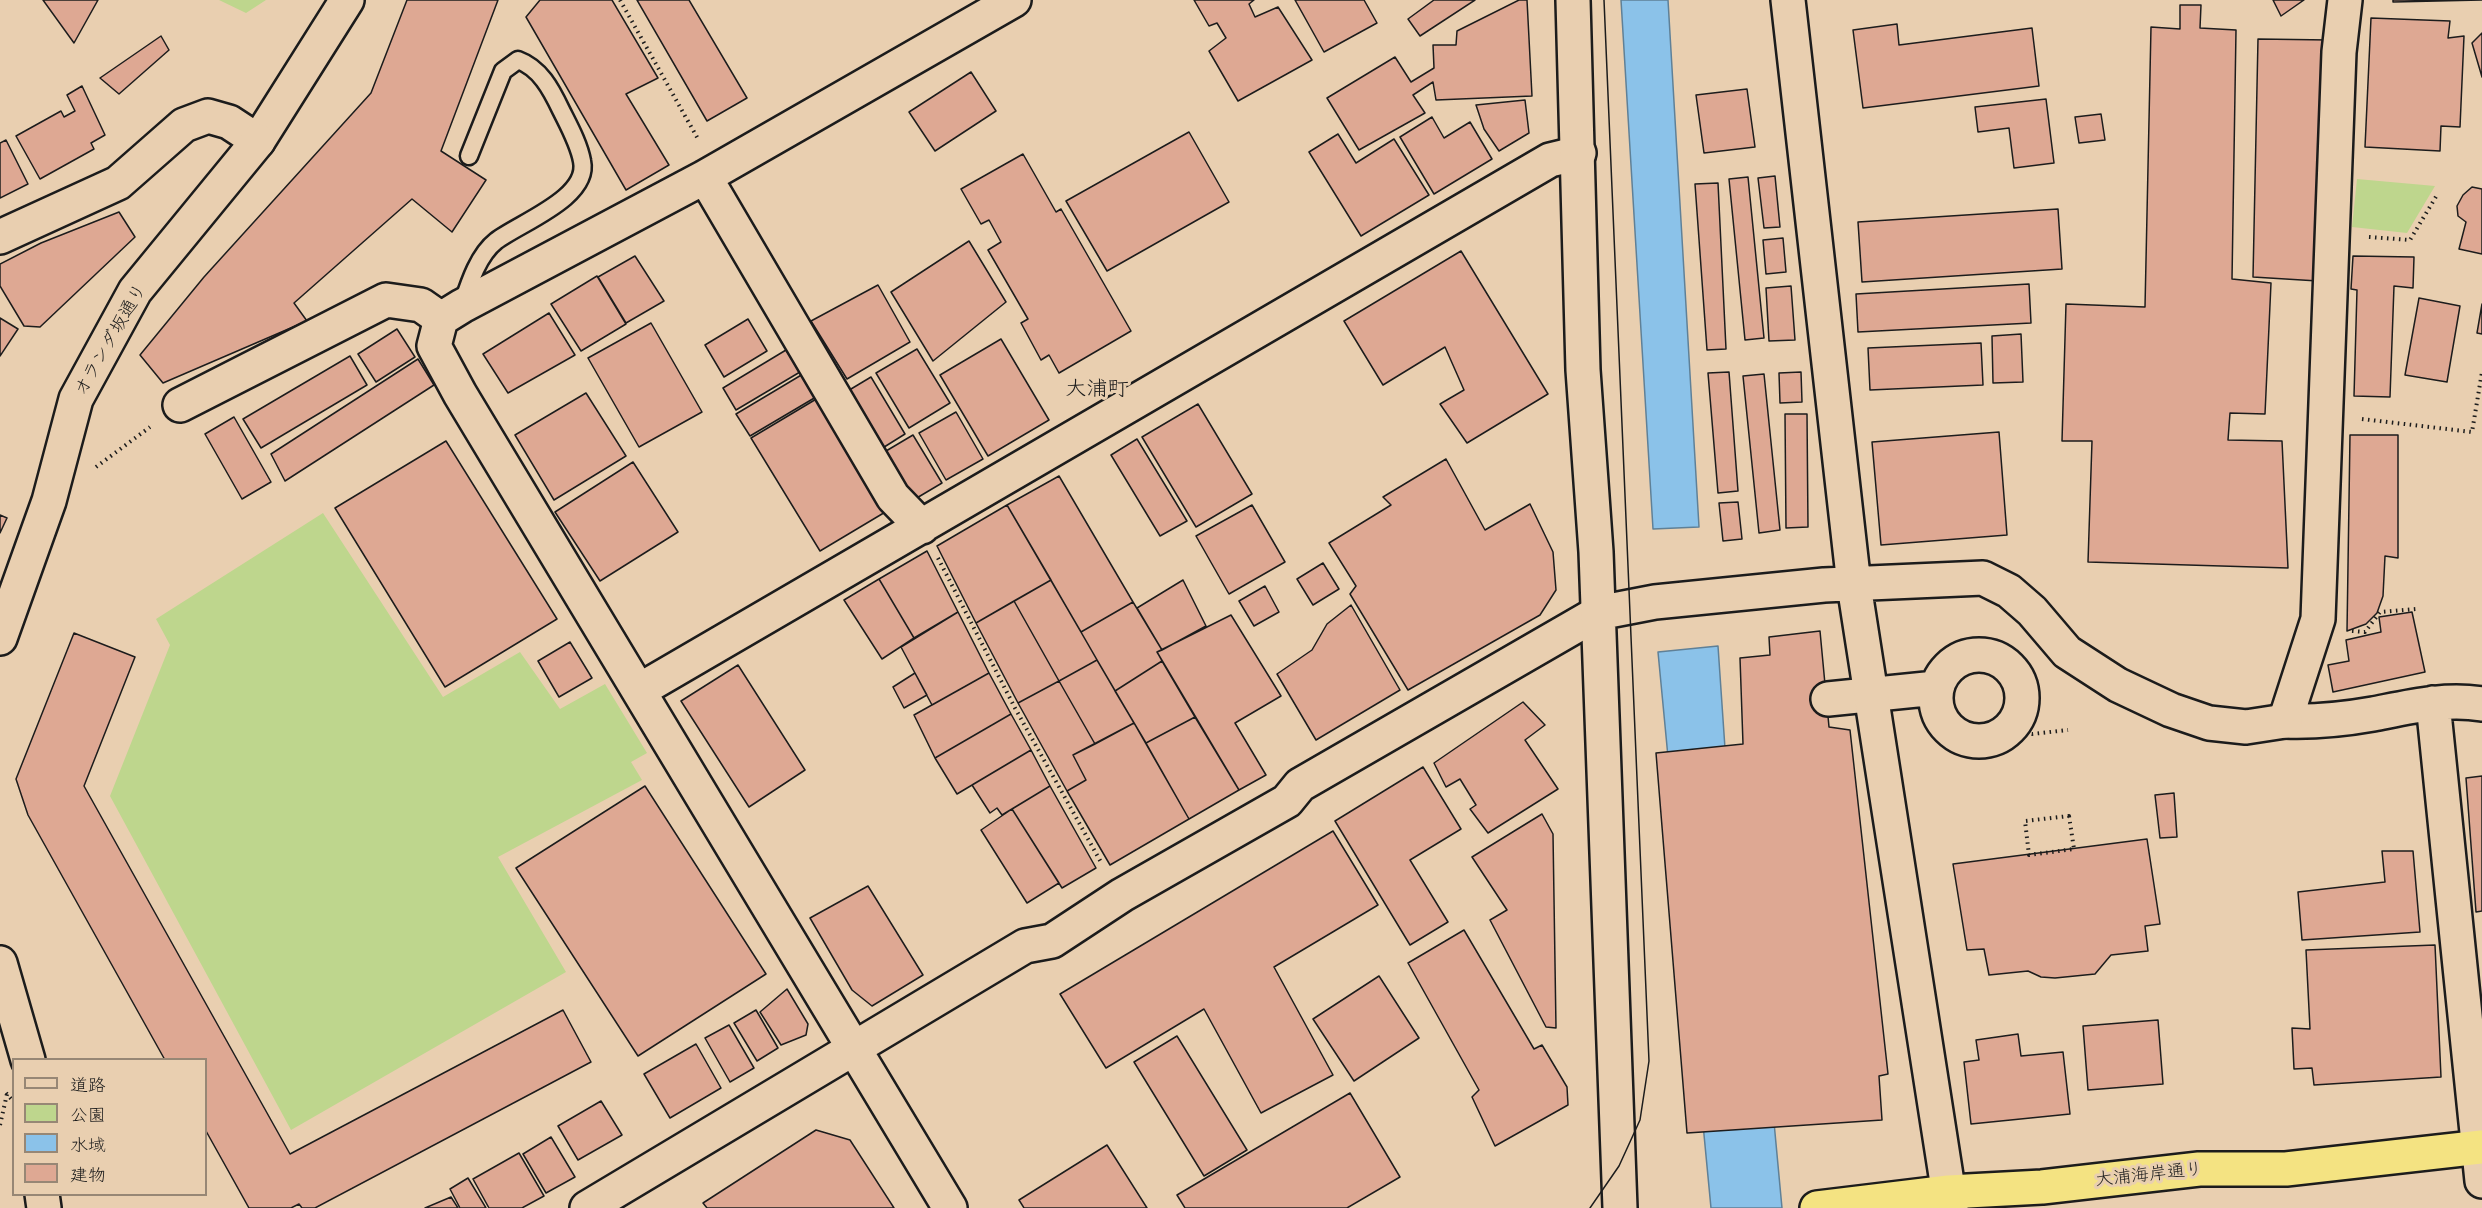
<!DOCTYPE html>
<html>
<head>
<meta charset="utf-8">
<style>
	body { margin:0 }
	#map { position:relative; width:2482px; height:1208px; overflow:hidden; background:#e9cfb0; font-family:"Shantell Sans","Klee One",sans-serif }
	canvas { display:block }
	.legend { position:absolute; left:12px; top:1058px; width:195px; height:138px; box-sizing:border-box; background:#e9cfb0; border:2px solid #978775; margin:0; padding:8px 10px; list-style:none; font-size:18px; color:#1c1c1c }
	.legend li { display:flex; align-items:center; gap:12px; height:30px }
	.legend b { width:30px; border:2px solid #978775 }
</style>
</head>
<body>
<div id="map">
<canvas width="2482" height="1208"></canvas>
<ul class="legend">
<li><b style="height:8px;background:#e9cfb0"></b>道路</li>
<li><b style="height:16px;background:#bed68d"></b>公園</li>
<li><b style="height:16px;background:#8bc2e9"></b>水域</li>
<li><b style="height:16px;background:#dea893"></b>建物</li>
</ul>
</div>
<script>
const ctx = document.querySelector('canvas').getContext('2d');
ctx.lineJoin = 'round';
function fillPath(path, color) { ctx.fillStyle = color; ctx.fill(path, 'evenodd'); }
function trace(path, color, width, dash) { ctx.strokeStyle = color; ctx.lineWidth = width; ctx.lineCap = dash ? 'butt' : 'round'; ctx.setLineDash(dash || []); ctx.stroke(path); }
function write(font, color, halo, rows, align = 'center') {
  ctx.font = font + ' "Shantell Sans","Klee One",sans-serif'; ctx.lineWidth = 6; ctx.setLineDash([]); ctx.textBaseline = 'middle'; ctx.strokeStyle = halo; ctx.fillStyle = color; for (const [text, x, y, turn = 0] of rows) {
    ctx.save(); ctx.translate(x, y); ctx.rotate((+turn || 0) * Math.PI / 180); ctx.textAlign = isNaN(turn) ? turn : align; if (halo) ctx.strokeText(text, 0, 0); ctx.fillText(text, 0, 0); ctx.restore();
  }
}
const green = new Path2D(`
	M 219,0 L 266,0 L 246,13 Z
	M 2357,179 L 2435,186 L 2407,233 L 2352,227 Z
	M 323,513 L 443,697 L 520,652 L 560,709 L 605,684 L 647,753 L 631,762 L 642,780 L 498,857 L 566,972 L 291,1130 L 110,796 L 170,645 L 156,619 Z`);
const water = new Path2D(`
	M 1621,0 L 1668,0 L 1699,527 L 1653,529 Z
	M 1718,646 L 1726,763 L 1771,1090 L 1782,1208 L 1711,1208 L 1658,652 Z`);
const building = new Path2D(`
	M 43,0 L 98,0 L 74,43 Z
	M 407,0 L 498,0 L 441,151 L 486,180 L 452,232 L 412,199 L 294,303 L 307,321 L 163,383 L 140,355 L 204,277 L 371,93 Z
	M 540,0 L 612,0 L 658,78 L 626,94 L 669,165 L 626,190 L 526,17 Z
	M 637,0 L 689,0 L 747,98 L 707,121 Z
	M 1194,0 L 1254,0 L 1249,4 L 1255,17 L 1278,7 L 1312,60 L 1238,101 L 1209,51 L 1226,38 L 1217,23 L 1209,26 Z
	M 1295,0 L 1364,0 L 1377,23 L 1324,52 Z
	M 1434,0 L 1475,0 L 1420,36 L 1408,19 Z
	M 1519,0 L 1527,0 L 1532,96 L 1436,100 L 1433,82 L 1413,95 L 1425,113 L 1359,150 L 1327,98 L 1395,57 L 1411,82 L 1434,68 L 1433,45 L 1456,45 L 1457,31 Z
	M 2273,0 L 2304,0 L 2281,16 Z
	M 2393,0 L 2482,0 L 2393,2 Z
	M 2180,5 L 2201,5 L 2200,28 L 2236,30 L 2232,279 L 2271,283 L 2265,414 L 2230,413 L 2228,440 L 2282,441 L 2288,568 L 2088,562 L 2092,441 L 2062,441 L 2066,304 L 2145,307 L 2151,27 L 2180,29 Z
	M 2371,18 L 2450,21 L 2448,38 L 2464,36 L 2460,127 L 2441,126 L 2440,151 L 2365,147 Z
	M 1897,24 L 1899,45 L 2032,28 L 2039,86 L 1863,108 L 1853,30 Z
	M 2482,33 L 2482,77 L 2472,43 Z
	M 161,36 L 169,50 L 119,94 L 100,78 Z
	M 2258,39 L 2329,40 L 2318,281 L 2253,277 Z
	M 971,72 L 996,111 L 935,151 L 909,112 Z
	M 82,86 L 105,135 L 91,143 L 94,149 L 40,179 L 16,136 L 61,111 L 64,117 L 75,111 L 67,95 Z
	M 1747,89 L 1755,147 L 1704,153 L 1696,95 Z
	M 2046,99 L 2054,163 L 2014,168 L 2009,128 L 1978,132 L 1975,107 Z
	M 1525,100 L 1529,133 L 1499,151 L 1484,129 L 1476,105 Z
	M 2101,114 L 2105,140 L 2079,143 L 2075,117 Z
	M 1432,117 L 1444,138 L 1470,122 L 1492,159 L 1434,194 L 1400,137 Z
	M 1189,132 L 1229,202 L 1107,271 L 1066,201 Z
	M 1338,134 L 1356,163 L 1394,139 L 1429,195 L 1361,236 L 1309,152 Z
	M 6,140 L 28,184 L 0,198 L 0,143 Z
	M 1023,154 L 1056,212 L 1061,209 L 1131,331 L 1059,373 L 1049,355 L 1041,360 L 1021,323 L 1028,319 L 988,250 L 1001,242 L 989,220 L 981,224 L 961,189 Z
	M 1775,176 L 1780,227 L 1764,228 L 1758,178 Z
	M 1748,177 L 1764,338 L 1745,340 L 1729,179 Z
	M 1718,183 L 1726,349 L 1707,350 L 1695,184 Z
	M 2472,187 L 2482,189 L 2482,254 L 2459,249 L 2466,222 L 2458,216 L 2457,206 L 2463,195 Z
	M 2058,209 L 2062,269 L 1862,282 L 1858,222 Z
	M 119,212 L 135,237 L 40,327 L 24,326 L 0,286 L 0,264 L 41,243 Z
	M 1783,238 L 1786,272 L 1766,274 L 1763,240 Z
	M 969,241 L 1006,302 L 933,361 L 891,292 Z
	M 1461,251 L 1548,394 L 1467,443 L 1440,404 L 1464,390 L 1445,347 L 1383,385 L 1344,321 Z
	M 635,256 L 664,301 L 626,323 L 598,277 Z
	M 2353,256 L 2414,257 L 2413,288 L 2394,286 L 2390,397 L 2354,396 L 2357,290 L 2351,289 Z
	M 597,276 L 626,324 L 581,351 L 551,304 Z
	M 2029,284 L 2031,323 L 1858,332 L 1856,294 Z
	M 878,285 L 910,342 L 847,379 L 811,321 Z
	M 1791,286 L 1795,340 L 1769,341 L 1766,288 Z
	M 2419,298 L 2460,306 L 2447,382 L 2405,375 Z
	M 2482,304 L 2482,334 L 2477,333 Z
	M 549,313 L 575,355 L 508,393 L 483,354 Z
	M 0,318 L 18,329 L 0,356 Z
	M 748,319 L 767,351 L 724,377 L 705,345 Z
	M 651,323 L 702,412 L 639,447 L 588,358 Z
	M 397,329 L 415,357 L 376,382 L 358,354 Z
	M 2021,334 L 2023,382 L 1993,383 L 1992,336 Z
	M 1001,339 L 1049,420 L 988,456 L 940,375 Z
	M 1981,343 L 1983,385 L 1870,390 L 1868,348 Z
	M 917,349 L 950,403 L 909,428 L 876,373 Z
	M 786,350 L 800,372 L 736,410 L 723,388 Z
	M 350,356 L 367,385 L 261,448 L 243,419 Z
	M 418,359 L 434,385 L 285,481 L 271,454 Z
	M 1729,372 L 1738,491 L 1718,493 L 1708,373 Z
	M 1801,372 L 1802,402 L 1780,403 L 1779,373 Z
	M 803,374 L 816,397 L 750,436 L 736,414 Z
	M 1764,374 L 1780,530 L 1759,533 L 1743,376 Z
	M 871,377 L 905,434 L 881,449 L 846,392 Z
	M 586,393 L 626,456 L 554,500 L 515,435 Z
	M 818,398 L 887,511 L 820,551 L 751,438 Z
	M 1198,404 L 1252,494 L 1196,527 L 1142,437 Z
	M 956,412 L 983,459 L 946,480 L 919,433 Z
	M 1785,414 L 1807,414 L 1808,527 L 1786,528 Z
	M 234,417 L 271,482 L 242,499 L 205,434 Z
	M 1999,432 L 2007,535 L 1881,545 L 1872,442 Z
	M 913,435 L 942,483 L 910,502 L 881,454 Z
	M 2350,435 L 2398,435 L 2398,558 L 2385,556 L 2383,596 L 2377,613 L 2366,624 L 2347,631 Z
	M 1137,439 L 1187,521 L 1160,536 L 1111,455 Z
	M 446,441 L 557,619 L 445,687 L 335,508 Z
	M 1446,459 L 1485,530 L 1530,504 L 1553,552 L 1556,590 L 1540,615 L 1408,690 L 1350,594 L 1356,586 L 1329,543 L 1391,505 L 1383,497 Z
	M 633,462 L 678,532 L 600,581 L 555,512 Z
	M 1059,476 L 1133,602 L 1081,632 L 1007,505 Z
	M 1738,502 L 1742,539 L 1723,541 L 1719,503 Z
	M 1007,505 L 1051,580 L 976,623 L 937,546 Z
	M 1252,505 L 1285,562 L 1229,594 L 1196,536 Z
	M 0,515 L 7,518 L 0,533 Z
	M 927,551 L 958,612 L 914,638 L 879,579 Z
	M 1323,563 L 1339,589 L 1313,605 L 1297,579 Z
	M 879,579 L 914,638 L 882,659 L 844,600 Z
	M 1051,580 L 1097,660 L 1059,681 L 1014,601 Z
	M 1183,580 L 1206,626 L 1162,650 L 1137,608 Z
	M 1265,586 L 1279,612 L 1254,626 L 1239,601 Z
	M 1014,601 L 1059,681 L 1018,703 L 976,623 Z
	M 1133,602 L 1162,650 L 1157,652 L 1162,661 L 1115,691 L 1081,632 Z
	M 1351,605 L 1400,690 L 1316,740 L 1277,674 L 1312,650 L 1327,624 Z
	M 958,612 L 989,673 L 932,705 L 901,647 Z
	M 2412,612 L 2425,672 L 2333,692 L 2328,665 L 2349,661 L 2346,640 L 2381,632 L 2379,617 Z
	M 1231,615 L 1281,696 L 1235,723 L 1266,775 L 1239,790 L 1157,652 Z
	M 1820,631 L 1829,727 L 1850,730 L 1888,1074 L 1879,1076 L 1882,1120 L 1687,1133 L 1656,753 L 1743,744 L 1740,658 L 1770,655 L 1769,637 Z
	M 74,633 L 135,657 L 84,786 L 290,1154 L 563,1010 L 591,1062 L 315,1208 L 302,1208 L 299,1204 L 291,1208 L 249,1208 L 206,1131 L 206,1060 L 165,1060 L 28,815 L 16,779 Z
	M 570,642 L 592,678 L 559,697 L 538,661 Z
	M 1097,660 L 1134,723 L 1095,744 L 1059,681 Z
	M 1162,661 L 1195,717 L 1146,743 L 1115,691 Z
	M 738,665 L 805,770 L 749,807 L 681,701 Z
	M 915,673 L 927,695 L 904,708 L 893,687 Z
	M 989,673 L 1011,714 L 935,758 L 914,715 Z
	M 1059,681 L 1095,744 L 1073,755 L 1086,780 L 1067,791 L 1018,703 Z
	M 1523,702 L 1545,725 L 1525,740 L 1558,789 L 1488,833 L 1470,809 L 1476,805 L 1460,779 L 1446,787 L 1434,763 Z
	M 1011,714 L 1031,750 L 957,794 L 935,758 Z
	M 1195,717 L 1239,790 L 1189,819 L 1146,743 Z
	M 1134,723 L 1189,819 L 1110,865 L 1067,791 L 1086,780 L 1073,755 Z
	M 1031,750 L 1050,786 L 1002,815 L 997,808 L 990,813 L 972,785 Z
	M 1423,767 L 1461,829 L 1410,860 L 1448,922 L 1410,945 L 1335,821 Z
	M 2482,776 L 2482,911 L 2476,912 L 2466,778 Z
	M 645,786 L 766,974 L 638,1056 L 516,868 Z
	M 1050,786 L 1096,868 L 1062,888 L 1012,809 Z
	M 2174,793 L 2177,837 L 2160,838 L 2155,795 Z
	M 1012,809 L 1059,883 L 1027,903 L 981,830 Z
	M 1542,814 L 1553,834 L 1556,1028 L 1546,1027 L 1490,920 L 1507,910 L 1472,857 Z
	M 1333,831 L 1378,905 L 1274,967 L 1333,1075 L 1261,1113 L 1204,1009 L 1106,1068 L 1060,994 Z
	M 2147,839 L 2160,924 L 2145,926 L 2148,951 L 2111,955 L 2095,974 L 2055,978 L 2041,977 L 2028,971 L 1989,975 L 1984,949 L 1967,950 L 1953,864 Z
	M 2382,851 L 2413,851 L 2420,932 L 2302,940 L 2298,892 L 2385,882 Z
	M 868,886 L 923,975 L 872,1006 L 852,990 L 810,918 Z
	M 1464,930 L 1534,1049 L 1542,1045 L 1567,1087 L 1568,1105 L 1495,1146 L 1472,1097 L 1479,1090 L 1408,963 Z
	M 2435,945 L 2441,1077 L 2314,1085 L 2312,1068 L 2294,1069 L 2292,1028 L 2310,1029 L 2306,950 Z
	M 1379,976 L 1419,1038 L 1354,1081 L 1313,1019 Z
	M 787,989 L 808,1024 L 806,1035 L 781,1045 L 760,1012 Z
	M 756,1010 L 778,1048 L 757,1061 L 734,1023 Z
	M 2158,1020 L 2163,1084 L 2088,1090 L 2083,1026 Z
	M 729,1025 L 754,1068 L 730,1082 L 705,1038 Z
	M 2018,1034 L 2021,1056 L 2063,1052 L 2070,1114 L 1971,1124 L 1964,1062 L 1979,1060 L 1976,1040 Z
	M 1177,1036 L 1247,1150 L 1204,1176 L 1134,1062 Z
	M 696,1044 L 721,1088 L 670,1118 L 644,1074 Z
	M 1350,1093 L 1400,1177 L 1347,1208 L 1185,1208 L 1177,1195 Z
	M 601,1101 L 622,1135 L 578,1160 L 558,1126 Z
	M 816,1130 L 850,1140 L 894,1208 L 707,1208 L 703,1203 Z
	M 551,1137 L 575,1177 L 546,1193 L 523,1154 Z
	M 1107,1145 L 1147,1208 L 1024,1208 L 1019,1200 Z
	M 519,1153 L 544,1196 L 522,1208 L 489,1208 L 473,1179 Z
	M 468,1178 L 486,1208 L 460,1208 L 450,1189 Z
	M 451,1197 L 458,1208 L 425,1208 Z`);
const path = new Path2D(`
	M 620,0 L 698,139
	M 2369,237 L 2410,240 L 2437,195
	M 2362,419 L 2472,432 L 2482,372
	M 96,467 L 150,427
	M 938,558 L 1015,708 L 1102,864
	M 2352,631 L 2365,632 L 2380,612 L 2416,609
	M 2008,730 L 2032,734 L 2068,730
	M 2069,816 L 2074,849 L 2029,855 L 2025,821 Z
	M 6,1093 L 14,1102
	M 0,1125 L 7,1094`);
const lane = new Path2D(`
	M 462,305 C 469,284 478,255 496,241 C 519,223 590,198 582,161 C 579,144 569,126 561,110 C 551,89 540,68 518,60 L 503,71 L 469,156`);
const street = new Path2D(`
	M 2345,0 L 2339,52 L 2318,619 L 2285,721 C 2314,722 2345,719 2373,714 C 2409,707 2445,698 2482,704
	M 705,177 L 893,497 L 922,527
	M 0,237 L 118,183 L 184,125 L 208,116 L 229,122 L 258,141 L 347,0
	M 180,405 L 386,300 L 421,305 L 441,319
	M1936 698a43 43 0 1 1 86 0a43 43 0 1 1-86 0Z
	M 640,690 L 1550,160 L 1579,153
	M 1828,699 L 1936,688
	M 2433,703 L 2482,1181
	M 587,1208 L 1025,946 L 1052,941 L 1122,895 L 1287,801 L 1300,785 L 1598,613
	M 950,1208 L 460,394 L 434,346 L 441,319 L 462,306 L 705,177 L 1014,0`);
const secondary = new Path2D(`
	M 1573,0 L 1583,370 L 1596,552 L 1620,1208
	M 1788,0 L 1854,585 L 1951,1208
	M 1598,613 L 1655,602 L 1824,585 L 1983,578 L 2009,591 L 2032,611 L 2067,652 L 2118,685 L 2171,710 L 2209,723 L 2246,727 L 2285,721
	M 0,638 L 49,501 L 76,399 L 135,291 L 258,141
	M 0,963 L 28,1060
	M 42,1194 L 44,1208`);
const highway = new Path2D(`
	M 1817,1208 L 1949,1192 L 2042,1187 L 2199,1169 L 2286,1169 L 2482,1147`);
const tram = new Path2D(`
	M 1590,1208 L 1619,1166 L 1640,1120 L 1649,1061 L 1604,0`);
const streetNames = [
	["オランダ坂通り",111,340,-60],
	["大浦海岸通り",2149,1175,-6]
];
const quarterNames = [
	["大浦町",1097,390]
];
fillPath(green, '#bed68d');
fillPath(water, '#8bc2e9');
trace(water, '#5f8097', 1.5);
fillPath(building, '#dea893');
trace(building, '#1c1c1c', 1.5);
trace(lane, '#1c1c1c', 21);
trace(street, '#1c1c1c', 38);
trace(secondary, '#1c1c1c', 38);
trace(highway, '#1c1c1c', 38);
trace(path, '#1c1c1c', 4, [1.5, 4.5]);
trace(lane, '#e9cfb0', 16);
trace(street, '#e9cfb0', 33);
trace(secondary, '#e9cfb0', 33);
trace(highway, '#f4e382', 33);
trace(tram, '#1c1c1c', 1.5);
write('18px', '#1c1c1c', '#e9cfb0', streetNames);
write('21px', '#1c1c1c', '#e9cfb0', quarterNames);
</script>
</body>
</html>
